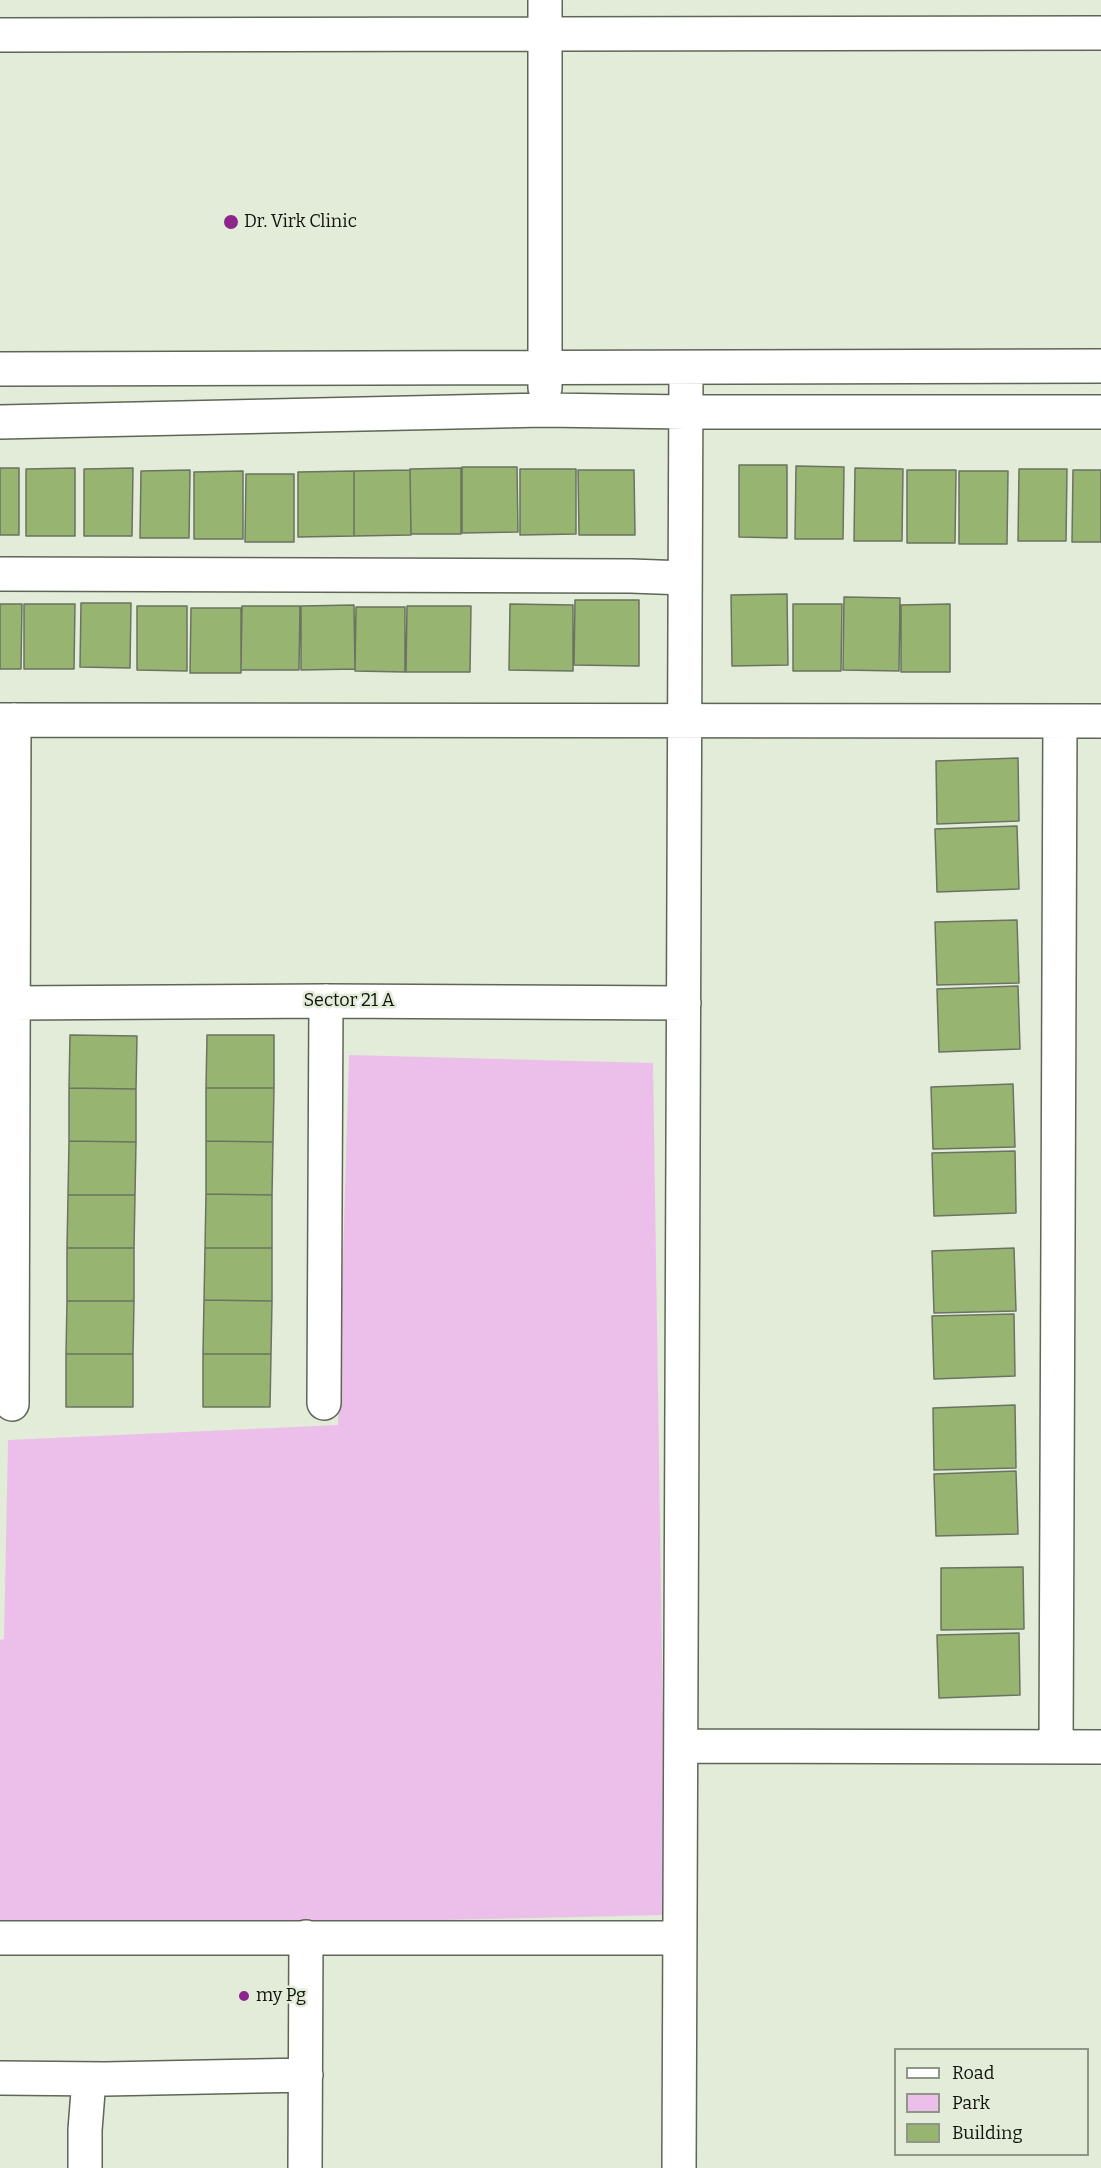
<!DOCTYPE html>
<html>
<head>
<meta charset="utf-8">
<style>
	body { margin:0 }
	#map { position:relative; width:1101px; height:2168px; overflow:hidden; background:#e3ecd9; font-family:Bitter,serif }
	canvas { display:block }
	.legend { position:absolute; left:894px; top:2048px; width:195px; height:108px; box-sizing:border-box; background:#e3ecd9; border:2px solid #8f9687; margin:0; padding:8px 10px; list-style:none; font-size:18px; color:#10140d }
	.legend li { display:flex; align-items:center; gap:12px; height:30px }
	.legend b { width:30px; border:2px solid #8f9687 }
</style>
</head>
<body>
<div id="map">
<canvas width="1101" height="2168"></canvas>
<ul class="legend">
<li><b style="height:8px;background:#fff"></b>Road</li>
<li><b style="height:16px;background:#ecbfea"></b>Park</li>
<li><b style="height:16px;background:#97b571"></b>Building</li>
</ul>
</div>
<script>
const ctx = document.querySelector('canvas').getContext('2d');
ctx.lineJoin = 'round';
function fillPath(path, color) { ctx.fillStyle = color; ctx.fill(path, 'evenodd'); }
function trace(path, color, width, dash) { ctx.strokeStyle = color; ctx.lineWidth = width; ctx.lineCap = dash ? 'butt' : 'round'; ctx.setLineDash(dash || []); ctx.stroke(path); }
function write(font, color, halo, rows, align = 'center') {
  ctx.font = font + ' Bitter,serif'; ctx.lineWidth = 5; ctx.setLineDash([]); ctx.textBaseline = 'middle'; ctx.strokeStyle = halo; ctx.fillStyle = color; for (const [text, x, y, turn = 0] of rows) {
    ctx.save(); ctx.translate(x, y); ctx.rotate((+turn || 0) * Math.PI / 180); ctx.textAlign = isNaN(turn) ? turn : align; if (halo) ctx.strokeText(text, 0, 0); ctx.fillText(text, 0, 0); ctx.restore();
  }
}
const green = new Path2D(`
	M 349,1055 L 653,1063 L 666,1915 L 0,1930 L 0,1640 L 4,1639 L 8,1440 L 338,1425 Z`);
const building = new Path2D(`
	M 739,465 L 787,465 L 787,538 L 739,537 Z
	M 796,466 L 844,467 L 843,539 L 795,539 Z
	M 462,467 L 517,467 L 518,532 L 462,533 Z
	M 0,468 L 19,468 L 19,535 L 0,535 Z
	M 75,468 L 75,536 L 26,536 L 26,469 Z
	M 133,468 L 132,536 L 84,536 L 84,469 Z
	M 461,468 L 461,534 L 411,534 L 410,469 Z
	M 855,468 L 903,469 L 902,541 L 854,541 Z
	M 520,469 L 576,469 L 576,534 L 520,535 Z
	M 1019,469 L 1067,469 L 1066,541 L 1018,541 Z
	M 190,470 L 189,538 L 140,538 L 141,471 Z
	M 410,470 L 411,535 L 354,536 L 354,471 Z
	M 578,470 L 634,470 L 635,535 L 579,535 Z
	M 907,470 L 956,470 L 955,543 L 907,543 Z
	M 1073,470 L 1101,470 L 1101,542 L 1072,542 Z
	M 243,471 L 243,539 L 194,539 L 194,472 Z
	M 354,471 L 354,536 L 298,537 L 298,472 Z
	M 959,471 L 1008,471 L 1007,544 L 959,544 Z
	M 246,474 L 294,474 L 294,542 L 245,542 Z
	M 787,594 L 788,665 L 732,666 L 731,595 Z
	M 844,597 L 900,598 L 899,671 L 843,670 Z
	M 575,600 L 639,600 L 639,666 L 574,665 Z
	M 81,603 L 131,603 L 130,668 L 80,667 Z
	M 0,604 L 22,604 L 21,669 L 0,669 Z
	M 24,604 L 75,604 L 74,669 L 24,669 Z
	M 510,604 L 573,605 L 573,671 L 509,670 Z
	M 793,604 L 842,604 L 841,671 L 793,671 Z
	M 950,604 L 950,672 L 901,672 L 901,605 Z
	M 354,605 L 355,669 L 301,670 L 301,606 Z
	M 137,606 L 187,606 L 187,671 L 137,670 Z
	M 242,606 L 300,606 L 299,670 L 241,670 Z
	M 407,606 L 471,606 L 470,672 L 406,672 Z
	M 356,607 L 405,607 L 405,672 L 355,671 Z
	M 191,608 L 241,608 L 241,673 L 190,673 Z
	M 1018,758 L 1019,821 L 937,824 L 936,761 Z
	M 1017,826 L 1019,889 L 937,892 L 935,829 Z
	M 1017,920 L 1019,983 L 937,985 L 935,922 Z
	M 1018,986 L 1020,1049 L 939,1052 L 937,989 Z
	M 70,1035 L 137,1036 L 136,1089 L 69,1088 Z
	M 207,1035 L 274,1035 L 274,1088 L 206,1088 Z
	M 1013,1084 L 1015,1147 L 933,1149 L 931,1087 Z
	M 69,1088 L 136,1089 L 136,1142 L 69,1141 Z
	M 206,1088 L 274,1088 L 273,1142 L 206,1141 Z
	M 69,1141 L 136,1142 L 135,1195 L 68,1195 Z
	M 206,1141 L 273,1142 L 272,1195 L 206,1194 Z
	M 1015,1151 L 1016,1213 L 934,1216 L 932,1153 Z
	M 206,1194 L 272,1195 L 272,1248 L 205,1248 Z
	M 68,1195 L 135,1195 L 134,1248 L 67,1248 Z
	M 67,1248 L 134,1248 L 134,1301 L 67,1301 Z
	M 205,1248 L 272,1248 L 272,1301 L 204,1300 Z
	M 1014,1248 L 1016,1311 L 934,1313 L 932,1251 Z
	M 204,1300 L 272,1301 L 271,1354 L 203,1354 Z
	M 67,1301 L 134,1301 L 133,1354 L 66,1354 Z
	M 1014,1314 L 1015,1376 L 934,1379 L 932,1316 Z
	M 66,1354 L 133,1354 L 133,1407 L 66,1407 Z
	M 203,1354 L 271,1354 L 270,1407 L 203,1407 Z
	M 1015,1405 L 1016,1468 L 934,1470 L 933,1408 Z
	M 1016,1471 L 1018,1534 L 936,1536 L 934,1474 Z
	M 1023,1567 L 1024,1629 L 941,1630 L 941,1568 Z
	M 1019,1633 L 1020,1695 L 939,1698 L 937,1635 Z`);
const minor = new Path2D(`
	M 0,35 L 1101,33
	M 0,369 L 1101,366
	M 545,388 L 545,0
	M 0,422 L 544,410 L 686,412 L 1101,412
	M 0,574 L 631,576 L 685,578
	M 0,720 L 1101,721
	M 13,1003 L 326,1001 L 684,1003
	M 324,1403 L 326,1001
	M 12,1404 L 14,720
	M 681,1746 L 1101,1747
	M 1056,1747 L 1060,721
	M 0,1938 L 680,1938
	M 0,2078 L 105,2079 L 306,2075
	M 85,2168 L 85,2130 L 89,2079
	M 305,2168 L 306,1937
	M 679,2168 L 686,368`);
const markers = [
	[231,222,8,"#8c268d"],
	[244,1996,6,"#8c268d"]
];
const poiNames = [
	["Dr. Virk Clinic",244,222],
	["my Pg",256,1996]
];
const streetNames = [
	["Sector 21 A",349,1001]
];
fillPath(green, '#ecbfea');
fillPath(building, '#97b571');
trace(building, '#6b7362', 1.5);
trace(minor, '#5e6656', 36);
trace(minor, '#fff', 33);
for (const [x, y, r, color] of markers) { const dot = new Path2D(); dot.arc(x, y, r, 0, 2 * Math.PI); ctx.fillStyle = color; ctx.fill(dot); trace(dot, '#e3ecd9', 2); }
write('18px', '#10140d', '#e3ecd9', poiNames, 'left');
write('18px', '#10140d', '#e3ecd9', streetNames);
</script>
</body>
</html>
